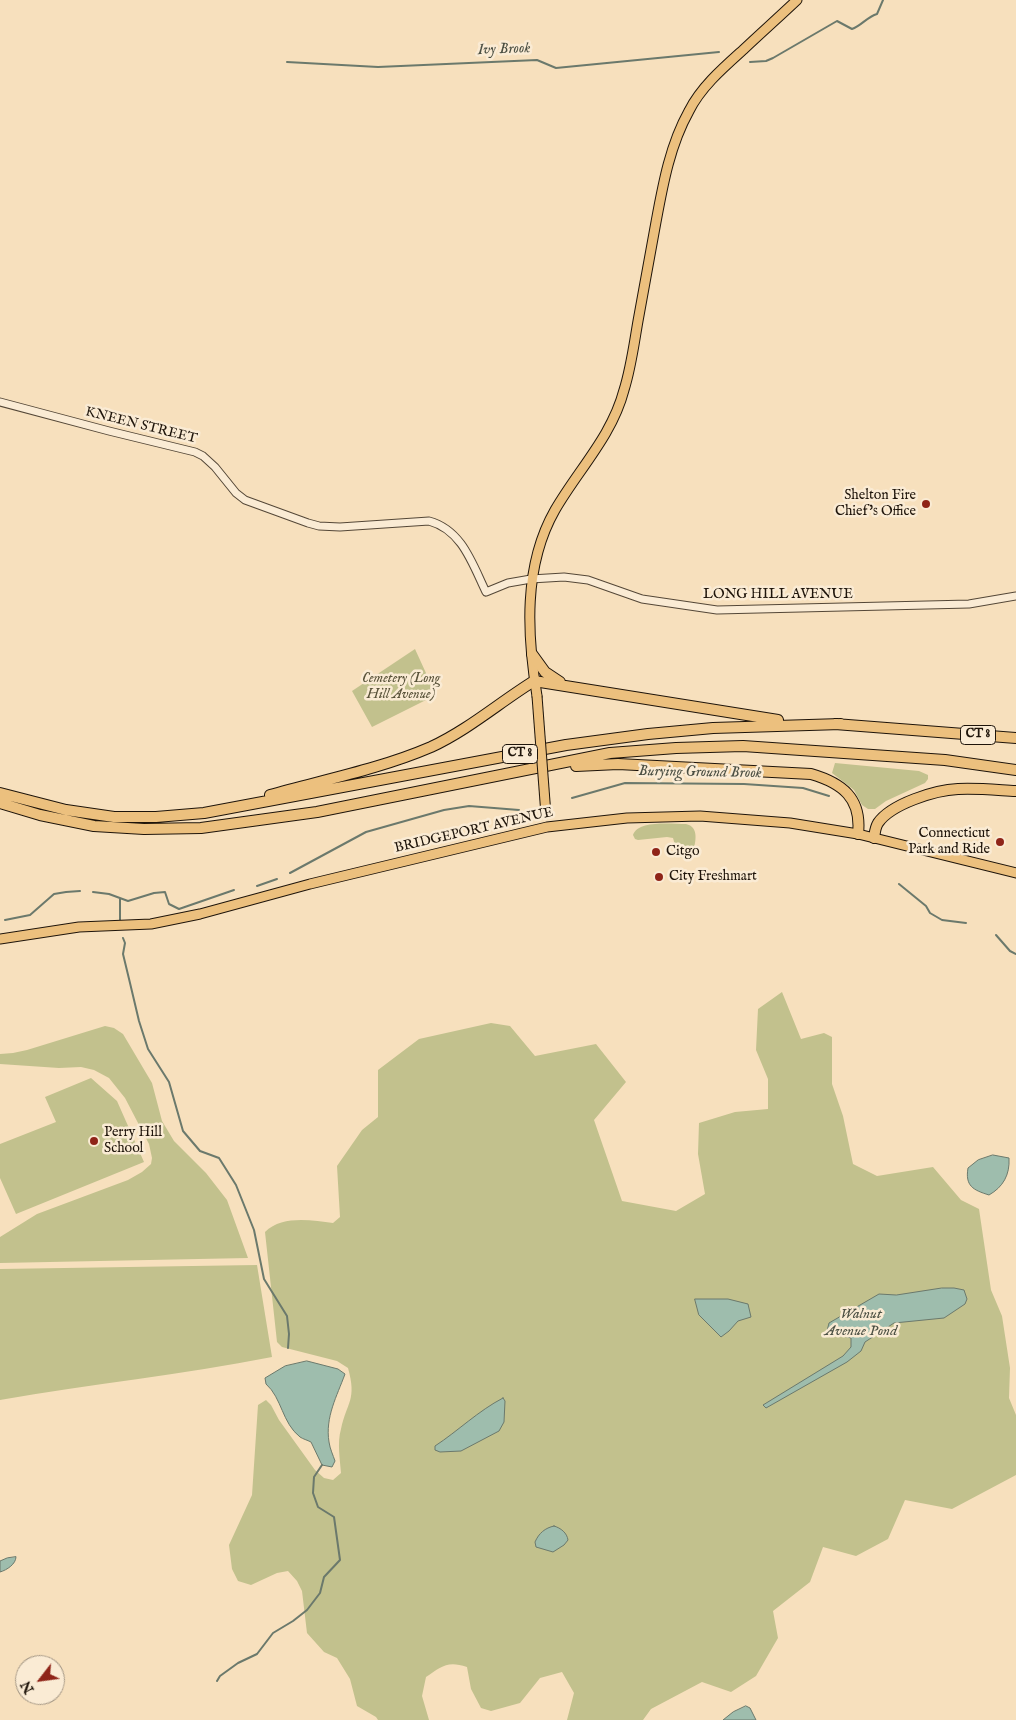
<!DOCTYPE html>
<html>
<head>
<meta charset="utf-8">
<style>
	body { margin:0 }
	#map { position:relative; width:1016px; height:1720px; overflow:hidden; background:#f7e0bd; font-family:"IM FELL English",serif }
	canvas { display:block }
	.north { position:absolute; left:15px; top:1655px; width:50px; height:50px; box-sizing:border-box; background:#faebd4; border:1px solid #a29583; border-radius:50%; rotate:240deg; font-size:14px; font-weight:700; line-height:20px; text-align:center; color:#1e140a }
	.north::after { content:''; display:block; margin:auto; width:18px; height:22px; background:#8f2418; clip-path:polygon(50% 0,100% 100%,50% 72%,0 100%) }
</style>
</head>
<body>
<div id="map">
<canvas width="1016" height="1720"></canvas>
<div class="north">N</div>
</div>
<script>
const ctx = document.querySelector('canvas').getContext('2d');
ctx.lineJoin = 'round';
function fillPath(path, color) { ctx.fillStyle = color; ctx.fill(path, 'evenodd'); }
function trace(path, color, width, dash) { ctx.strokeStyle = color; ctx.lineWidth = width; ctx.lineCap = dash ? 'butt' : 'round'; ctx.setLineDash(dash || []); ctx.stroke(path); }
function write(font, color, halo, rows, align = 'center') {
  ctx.font = font + ' "IM FELL English",serif'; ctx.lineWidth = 5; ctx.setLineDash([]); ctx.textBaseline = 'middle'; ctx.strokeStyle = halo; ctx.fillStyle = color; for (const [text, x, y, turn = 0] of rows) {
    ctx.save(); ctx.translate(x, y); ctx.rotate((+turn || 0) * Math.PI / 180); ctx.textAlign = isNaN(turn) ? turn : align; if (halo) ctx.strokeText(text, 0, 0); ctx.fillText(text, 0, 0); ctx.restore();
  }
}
const green = new Path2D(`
	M 415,649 L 436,695 L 372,727 L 352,691 Z
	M 835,763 L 919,771 L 928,775 L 928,779 L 925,783 L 886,801 L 875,809 L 868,809 L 862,805 L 854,790 L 832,773 Z
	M 686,824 C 699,827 696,841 693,852 L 687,855 L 677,852 L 673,838 L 667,837 L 638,840 L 635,839 L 633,835 C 638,820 671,824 686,824 Z
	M 782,992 L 801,1039 L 824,1033 L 832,1037 L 832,1084 L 843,1116 L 853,1164 L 877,1176 L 933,1167 L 961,1200 L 979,1209 L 991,1290 L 1002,1316 L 1010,1368 L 1009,1398 L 1016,1415 L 1016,1475 L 952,1509 L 905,1500 L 888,1539 L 856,1556 L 823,1547 L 810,1582 L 773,1611 L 778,1638 L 756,1676 L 731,1692 L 702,1682 L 651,1709 L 643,1720 L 567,1720 L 574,1693 L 562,1672 L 540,1678 L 520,1703 L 491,1711 L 481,1708 L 471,1689 L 467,1667 C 447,1660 441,1667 426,1677 L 422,1696 L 429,1720 L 378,1720 L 376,1717 L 357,1706 L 350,1679 L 337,1658 L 324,1652 L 307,1633 L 302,1591 L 297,1581 L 288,1571 L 277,1573 L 251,1585 L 238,1581 L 232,1569 L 229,1545 L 252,1495 L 258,1405 L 266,1400 L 271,1405 L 279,1420 L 315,1470 L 324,1478 L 333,1480 L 341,1473 C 340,1459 337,1443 341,1429 C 347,1402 357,1400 348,1368 L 337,1361 L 282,1347 L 277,1342 L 265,1232 C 282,1215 311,1220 333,1223 L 340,1217 L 337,1166 L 362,1130 L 378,1117 L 378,1070 L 419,1039 L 491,1023 L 510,1026 L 535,1056 L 596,1044 L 626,1082 L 594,1120 L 622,1201 L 676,1211 L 705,1194 L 698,1154 L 699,1123 L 735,1112 L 768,1109 L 768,1079 L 756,1050 L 758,1009 Z
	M 105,1026 L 114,1028 L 123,1034 L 152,1083 L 162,1121 L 174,1141 L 206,1173 L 227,1200 L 248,1258 L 0,1263 L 0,1237 L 37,1214 L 128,1180 L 142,1172 L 151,1164 L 152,1158 L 149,1144 L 125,1098 L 109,1078 L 94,1070 L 81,1067 L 59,1068 L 0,1064 L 0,1054 L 13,1053 L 27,1050 Z
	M 91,1078 L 117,1101 L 144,1162 L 16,1214 L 0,1178 L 0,1144 L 56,1122 L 45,1097 Z
	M 257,1265 L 272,1357 C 182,1375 91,1384 0,1400 L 0,1269 Z`);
const water = new Path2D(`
	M 993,1155 L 1009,1158 C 1010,1175 1003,1187 989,1195 C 973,1190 965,1186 968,1168 L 978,1160 Z
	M 942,1288 L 954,1288 L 964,1290 L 967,1299 L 965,1304 L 944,1318 L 894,1323 L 865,1342 L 861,1351 L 847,1362 L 766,1408 L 763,1405 L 843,1356 L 851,1347 L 851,1338 C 842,1335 834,1336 827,1331 L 829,1323 L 879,1294 L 896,1295 Z
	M 695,1299 L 728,1299 L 748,1304 L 751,1317 L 738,1321 L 729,1331 L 721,1337 L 699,1315 Z
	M 307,1361 L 338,1369 L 345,1374 C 337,1396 325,1417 329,1442 C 330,1449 333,1455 335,1461 L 332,1467 L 322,1465 L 311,1442 C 307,1440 303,1439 300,1437 C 282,1423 282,1398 266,1384 L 265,1378 L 285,1366 Z
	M 503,1398 L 505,1401 L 504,1422 L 499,1431 L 461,1451 L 440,1452 L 435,1450 L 435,1446 C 458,1431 478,1411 503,1398 Z
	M 554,1526 C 561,1528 567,1533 568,1540 L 564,1545 L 553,1552 L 536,1547 L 535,1542 C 539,1533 545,1528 554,1526 Z
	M 16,1557 C 16,1564 7,1570 0,1572 L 0,1561 L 7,1558 Z
	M 746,1706 L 750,1708 L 756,1720 L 723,1720 L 733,1712 Z`);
const stream = new Path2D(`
	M 287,62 L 378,67 L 537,60 L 556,68 L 719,52
	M 750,62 L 766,61 L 773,58 L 837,21 L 852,29 C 861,26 867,17 877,14 L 883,0
	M 572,798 L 625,783 L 744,784 L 803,788 L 829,796
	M 290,873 L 366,832 L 444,810 L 469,806 L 519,810
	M 899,884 L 926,906 L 930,913 L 942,920 L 966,923
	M 257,886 L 277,879
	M 93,892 L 109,894 L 128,901 L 154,893 L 165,892 L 169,904 L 179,909 L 234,890
	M 120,899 L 120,920
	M 5,920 L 30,915 L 54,894 L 66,892 L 80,891
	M 996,935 L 1010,951 L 1016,954
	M 123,938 L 125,943 L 123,954 L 130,983 L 139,1021 L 148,1049 L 169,1082 L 183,1131 L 200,1151 L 219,1158 L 236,1185 L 254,1230 L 264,1279 L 287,1316 L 289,1334 L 288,1348
	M 217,1681 L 220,1676 L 238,1663 L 257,1654 L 273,1633 L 293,1621 L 307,1610 L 320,1593 L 324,1577 L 340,1560 L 334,1517 L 318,1507 L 313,1493 L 314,1477 L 322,1465`);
const minor = new Path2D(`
	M 0,402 L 109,431 L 195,452 L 203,456 L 215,467 L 236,493 L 245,500 L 308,523 L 319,526 L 340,527 L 429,521 C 462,530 472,563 486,592 L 508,583 L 531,579 L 564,577 L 588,580 L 642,599 L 717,610 L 969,604 L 1016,596`);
const major = new Path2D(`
	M 537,696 C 527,635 523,566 555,510 C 578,470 612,436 624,390 C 631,368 634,344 638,321 C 644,288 650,255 656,222 C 663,184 670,145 689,111 C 701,87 723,68 743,50 C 761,33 779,17 797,0
	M 0,939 L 79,927 L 151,924 L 200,914 L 310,884 L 547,827 L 627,818 L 700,816 L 790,823 L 858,834 L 1016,873`);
const highway = new Path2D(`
	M 532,654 L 545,672 L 560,682
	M 835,724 L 1016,738
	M 576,766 L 618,764 L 811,774 C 842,783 862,798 858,834
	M 0,793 L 66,810 L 114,817 L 156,817 L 204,813 L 566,745 L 648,734 L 713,728 L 841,724
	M 270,795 C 323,780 380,769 431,747 C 468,730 500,702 534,681 L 778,720
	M 0,803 L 40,815 L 94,826 L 144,829 L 201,828 L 317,812 L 610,753 L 676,748 L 743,746 L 945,760 L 1016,770
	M 874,838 C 875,832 875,828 878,823 C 891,804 935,790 958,789 C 977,788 997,790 1016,791`);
const majorBridge = new Path2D(`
	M 537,696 L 546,815`);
const markers = [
	[926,504,5,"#8f2418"],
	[1000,842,5,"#8f2418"],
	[656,852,5,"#8f2418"],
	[659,877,5,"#8f2418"],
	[94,1141,5,"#8f2418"]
];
const shields = [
	[978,735,35],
	[520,754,35]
];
const shieldNames = [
	["CT 8",978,735],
	["CT 8",520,754]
];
const streetNames = [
	["KNEEN STREET",141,426,14],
	["LONG HILL AVENUE",778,595],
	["BRIDGEPORT AVENUE",474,831,-13]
];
const poiNames = [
	["Shelton Fire",916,496,"right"],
	["Chief's Office",916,512,"right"],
	["Connecticut",990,834,"right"],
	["Park and Ride",990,850,"right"],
	["Citgo",666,852],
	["City Freshmart",669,877],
	["Perry Hill",104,1133],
	["School",104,1149]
];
const parkNames = [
	["Cemetery (Long",401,679],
	["Hill Avenue)",401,695]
];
const waterNames = [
	["Ivy Brook",504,50,-2],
	["Burying Ground Brook",700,773,1],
	["Walnut",861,1315],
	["Avenue Pond",861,1332]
];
fillPath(green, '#c2c18d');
fillPath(water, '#9ebdad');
trace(water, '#6b796c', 1);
trace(stream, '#6b796c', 2);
trace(minor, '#544737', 9);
trace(major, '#1e140a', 11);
trace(highway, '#1e140a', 12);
trace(minor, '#faebd4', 7);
trace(major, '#ecc07e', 9);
trace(highway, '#ecc07e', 10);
trace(majorBridge, '#1e140a', 11, []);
trace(majorBridge, '#ecc07e', 9);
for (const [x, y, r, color] of markers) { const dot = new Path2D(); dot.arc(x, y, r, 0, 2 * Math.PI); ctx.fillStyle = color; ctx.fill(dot); trace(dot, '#faebd4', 2); }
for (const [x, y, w] of shields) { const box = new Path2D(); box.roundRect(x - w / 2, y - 9.5, w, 19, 4); ctx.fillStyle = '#faebd4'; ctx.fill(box); trace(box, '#1e140a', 1); }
write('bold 12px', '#1e140a', null, shieldNames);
write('14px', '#1e140a', '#faebd4', streetNames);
write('14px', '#1e140a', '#faebd4', poiNames, 'left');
write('italic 14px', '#575138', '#faebd4', parkNames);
write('italic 15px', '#4b4f43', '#faebd4', waterNames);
</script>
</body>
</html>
